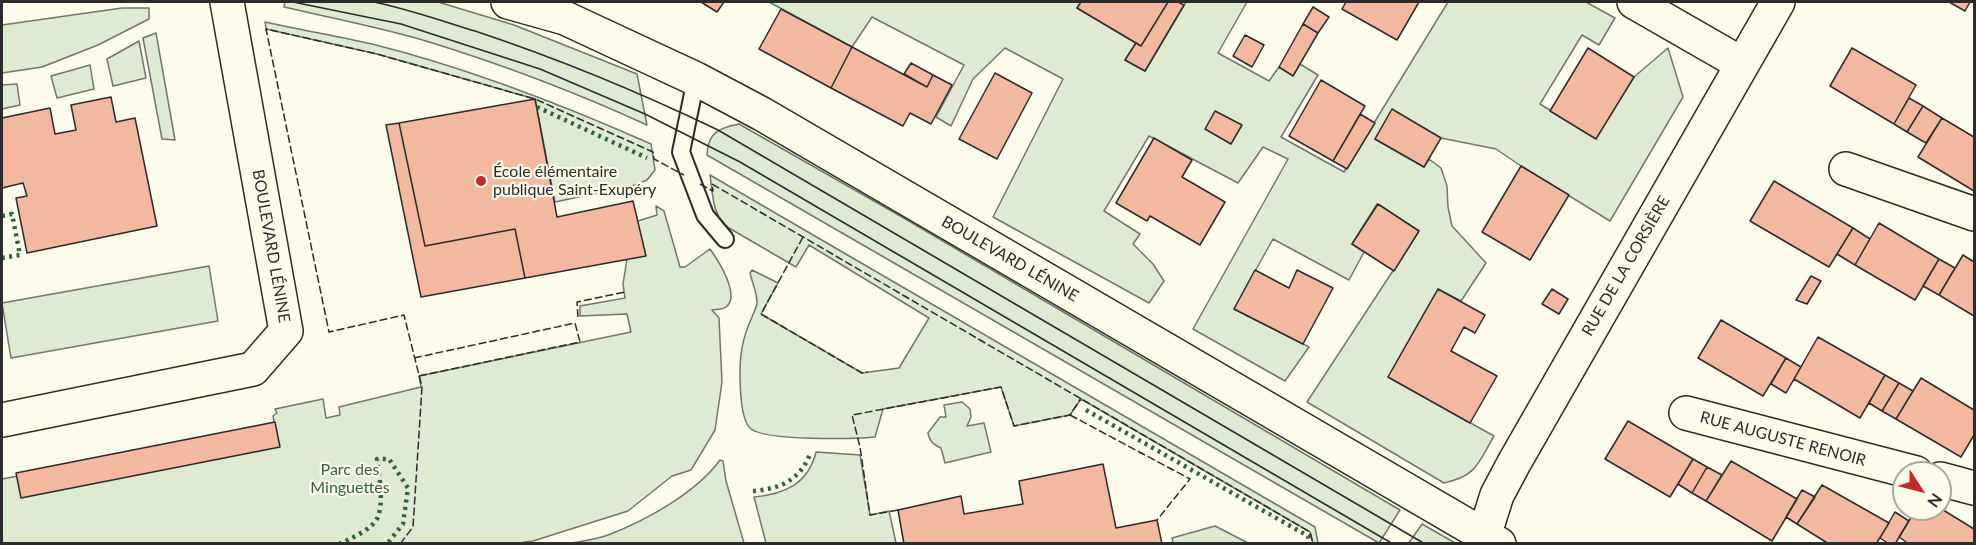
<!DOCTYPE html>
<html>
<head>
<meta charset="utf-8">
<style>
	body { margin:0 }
	#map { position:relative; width:1976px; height:545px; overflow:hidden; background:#fdfbea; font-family:Lato,sans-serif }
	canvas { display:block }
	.frame { position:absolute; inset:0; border:3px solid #2b2b2b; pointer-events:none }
	.north { position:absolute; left:1892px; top:461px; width:60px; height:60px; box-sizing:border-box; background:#fdfbea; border:2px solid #a9a89e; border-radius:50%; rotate:126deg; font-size:16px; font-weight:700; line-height:24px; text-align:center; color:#2b2b2b }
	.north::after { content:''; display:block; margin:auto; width:21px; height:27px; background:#c62828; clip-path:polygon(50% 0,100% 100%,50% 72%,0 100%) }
</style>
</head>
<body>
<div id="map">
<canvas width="1976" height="545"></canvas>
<div class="frame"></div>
<div class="north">N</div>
</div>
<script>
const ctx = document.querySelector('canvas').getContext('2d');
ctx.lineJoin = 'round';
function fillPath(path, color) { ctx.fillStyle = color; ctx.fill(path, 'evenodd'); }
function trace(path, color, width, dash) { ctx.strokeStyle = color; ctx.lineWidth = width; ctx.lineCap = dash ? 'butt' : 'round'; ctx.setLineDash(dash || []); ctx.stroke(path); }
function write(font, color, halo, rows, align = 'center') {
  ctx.font = font + ' Lato,sans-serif'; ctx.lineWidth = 4.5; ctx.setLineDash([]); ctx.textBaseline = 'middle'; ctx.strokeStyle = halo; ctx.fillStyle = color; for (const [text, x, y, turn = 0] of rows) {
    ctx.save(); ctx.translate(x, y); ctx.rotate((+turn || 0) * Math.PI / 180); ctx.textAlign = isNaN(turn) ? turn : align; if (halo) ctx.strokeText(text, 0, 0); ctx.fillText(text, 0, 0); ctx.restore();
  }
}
const green = new Path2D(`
	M 285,2 L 438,2 L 514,25 L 637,74 L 647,125 C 575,92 501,64 426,41 C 379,27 331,18 284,7 Z
	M 769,2 L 1081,2 L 1077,8 L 1136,43 L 1125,60 L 1145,71 L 1186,2 L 1247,2 L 1218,53 L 1269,81 L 1279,67 L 1293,75 L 1300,64 L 1318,75 L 1281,137 L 1344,172 L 1448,2 L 1586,2 L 1615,18 L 1599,45 L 1582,35 L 1540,104 L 1595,138 L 1634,77 L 1668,48 L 1683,97 L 1610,221 L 1521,166 L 1496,149 L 1441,138 L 1392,110 L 1375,139 L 1424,167 L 1429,159 L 1441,168 L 1447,186 L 1448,207 L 1452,226 L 1486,263 L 1461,301 L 1438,289 L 1388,377 L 1494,436 C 1478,463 1477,476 1444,483 L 1307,402 L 1419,231 L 1377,204 L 1352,244 L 1364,252 L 1349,280 L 1273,239 L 1234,309 L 1309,347 L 1285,381 L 1193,329 L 1288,159 L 1263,147 L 1238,183 L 1149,136 L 1104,211 L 1140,234 L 1133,244 L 1153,264 L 1164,281 L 1149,303 L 993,217 L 1063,79 L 1005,48 L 973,79 L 951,126 L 936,117 L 964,65 L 872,17 L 852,47 Z
	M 122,8 L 149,8 L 149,19 L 98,45 L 42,67 L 2,73 L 2,25 Z
	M 265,22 C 301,30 337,36 372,44 C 468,68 561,104 651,144 L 655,170 L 647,180 L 635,185 L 555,202 L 535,99 L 377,54 L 266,29 Z
	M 156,33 L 175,140 L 162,139 L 143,38 Z
	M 139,41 L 146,78 L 113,86 L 107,59 Z
	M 90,65 L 94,89 L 57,98 L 51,76 Z
	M 17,84 L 20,105 L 2,109 L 2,85 Z
	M 739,124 L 902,217 L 1400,510 L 1379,543 L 707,155 C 708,132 719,128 739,124 Z
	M 710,175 L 1315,527 L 1318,543 L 1313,543 L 1310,532 L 1081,399 L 1070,415 L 1014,426 L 1001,387 L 883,409 L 875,437 C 853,439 767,441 751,429 C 738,419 739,364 742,348 C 744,337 747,328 752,317 C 753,314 756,308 757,304 C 758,295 752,282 750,273 L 752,270 L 778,283 L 761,314 L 862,373 L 899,368 L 929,318 L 809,245 L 796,267 L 729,228 C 712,216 713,195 710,175 Z
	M 656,206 L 664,211 L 680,267 L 685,267 L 710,249 C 718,260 741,296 726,307 C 722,310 716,309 712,310 L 719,318 L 722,382 L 715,430 L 691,470 L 672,476 L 628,511 L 533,541 L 524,542 L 524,543 L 2,544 L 2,479 L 275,427 L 273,416 L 277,413 L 275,409 L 323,399 L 326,418 L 340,415 L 339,407 L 421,387 L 419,376 L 631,332 L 627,314 L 580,316 L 580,306 L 625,298 L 623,284 L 627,259 L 638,221 L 657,215 Z
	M 209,266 L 218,321 L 11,358 L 2,303 Z
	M 962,402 L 970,409 L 971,417 L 967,426 L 984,423 L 991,452 L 945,463 L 941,448 C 933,444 930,442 928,433 L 940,417 L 946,417 L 944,405 Z
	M 816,452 L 860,455 L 870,515 L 889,511 L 896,543 L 766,543 L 754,497 C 785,494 808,484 816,452 Z
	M 720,460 L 723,461 L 726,481 L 744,543 L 572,543 C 583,541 597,539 608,535 C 645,521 696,493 720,460 Z
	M 1422,524 L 1455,543 L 1409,543 Z
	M 1215,526 L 1248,543 L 1173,543 L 1172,538 Z`);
const building = new Path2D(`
	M 701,2 L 724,2 L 717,12 Z
	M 1081,2 L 1168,2 L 1141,46 L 1077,8 Z
	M 1168,2 L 1178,2 L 1184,5 L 1145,71 L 1125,60 L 1136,43 L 1141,46 Z
	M 1346,2 L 1419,2 L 1397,40 L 1342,9 Z
	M 1949,2 L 1970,2 L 1965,11 Z
	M 1313,7 L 1329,17 L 1318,33 L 1303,24 Z
	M 781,9 L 852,47 L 831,88 L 759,49 Z
	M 1303,24 L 1318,33 L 1293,76 L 1279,67 Z
	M 1245,35 L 1264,45 L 1252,67 L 1233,56 Z
	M 852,47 L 927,87 L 933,75 L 952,85 L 931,124 L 910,113 L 903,126 L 831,88 Z
	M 1588,48 L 1634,77 L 1596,139 L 1550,111 Z
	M 1852,48 L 1916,85 L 1894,124 L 1830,86 Z
	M 911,63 L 933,75 L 927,87 L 904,74 Z
	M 995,73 L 1032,93 L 997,159 L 959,139 Z
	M 1321,80 L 1365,106 L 1333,161 L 1289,136 Z
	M 111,97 L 116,122 L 135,118 L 157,226 L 27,253 L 16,198 L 27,196 L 23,183 L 2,188 L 2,118 L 50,108 L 55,134 L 76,130 L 71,105 Z
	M 1909,98 L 1923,106 L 1907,132 L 1894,124 Z
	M 535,99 L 557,217 L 633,201 L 646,256 L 525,278 L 515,229 L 425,246 L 399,123 Z
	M 1923,106 L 1942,118 L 1926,143 L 1907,132 Z
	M 1392,109 L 1441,138 L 1424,167 L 1375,139 Z
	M 1215,111 L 1242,125 L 1231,144 L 1205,129 Z
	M 1360,114 L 1375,123 L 1347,169 L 1333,161 Z
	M 1942,118 L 1974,137 L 1974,191 L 1918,157 Z
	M 399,123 L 425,246 L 515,229 L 525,278 L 421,297 L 386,125 Z
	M 1154,138 L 1192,160 L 1182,177 L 1225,202 L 1200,245 L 1150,216 L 1147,221 L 1116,203 Z
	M 1521,166 L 1569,195 L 1530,260 L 1482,232 Z
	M 1774,181 L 1853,228 L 1829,267 L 1750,221 Z
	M 1378,204 L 1419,231 L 1394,271 L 1352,244 Z
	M 1879,223 L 1939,259 L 1915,300 L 1855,265 Z
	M 1853,228 L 1870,239 L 1855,265 L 1837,254 Z
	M 1963,255 L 1974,262 L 1974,316 L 1939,295 Z
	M 1939,259 L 1955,268 L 1939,295 L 1923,286 Z
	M 1255,270 L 1289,288 L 1297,270 L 1333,288 L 1303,344 L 1234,309 Z
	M 1811,276 L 1821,281 L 1807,304 L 1796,300 Z
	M 1438,289 L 1485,315 L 1475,333 L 1464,327 L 1451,351 L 1497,376 L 1470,423 L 1388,377 Z
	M 1552,289 L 1568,299 L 1559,314 L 1542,304 Z
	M 1721,320 L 1786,358 L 1763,396 L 1698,358 Z
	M 1818,337 L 1885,375 L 1860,418 L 1794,379 Z
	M 1786,358 L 1801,367 L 1786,393 L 1771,384 Z
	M 1885,375 L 1899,383 L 1882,411 L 1869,403 Z
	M 1921,378 L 1974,410 L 1974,435 L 1961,457 L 1896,419 Z
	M 1899,383 L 1913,391 L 1896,419 L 1882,411 Z
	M 1628,421 L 1693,459 L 1670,497 L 1605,459 Z
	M 275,422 L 280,447 L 21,498 L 16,473 Z
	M 1693,459 L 1707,467 L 1692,493 L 1678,484 Z
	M 1731,461 L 1797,499 L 1772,541 L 1706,501 Z
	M 1103,464 L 1116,528 L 1157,520 L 1162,544 L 904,544 L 898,510 L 961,496 L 964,514 L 1023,504 L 1019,481 Z
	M 1707,467 L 1722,475 L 1706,501 L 1692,493 Z
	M 1822,485 L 1889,523 L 1876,544 L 1829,544 L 1797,524 Z
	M 1802,490 L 1815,497 L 1797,524 L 1786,517 Z
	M 1940,508 L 1974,529 L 1974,544 L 1909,544 L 1899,537 L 1916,509 Z
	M 1895,512 L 1909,521 L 1895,544 L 1889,544 L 1880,538 Z`);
const lane = new Path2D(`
	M 696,79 L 681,152 L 705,215 L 725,239`);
const street = new Path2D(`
	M 508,2 L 565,18 L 696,79 L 762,114 L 1499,544
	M 1634,2 L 1742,64
	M 1846,169 L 1974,214
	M 1686,413 L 1916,473
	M 2,420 L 253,369 L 286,331 L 227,2
	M 1940,479 L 1974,488
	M 1484,536 L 1497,495 L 1514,463 L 1778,2`);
const tram = new Path2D(`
	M 293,2 L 401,24 L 540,69 L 645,114 L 740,162 L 1393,544
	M 374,2 C 408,9 442,21 475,31 C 559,59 639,92 718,130 L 1425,544`);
const hedge = new Path2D(`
	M 537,107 L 647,158
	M 2,216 L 12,214 L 20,255 L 2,258
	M 1086,410 L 1308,536 L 1310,544
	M 753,491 C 780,489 800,480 810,454
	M 339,544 C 350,539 373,529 378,517 C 384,499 379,476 377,459 L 389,459 L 408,488 L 403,524 L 387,544`);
const fence = new Path2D(`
	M 700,184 L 713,191 L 712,184 L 1310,532 L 1313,544
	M 803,237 L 761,314 L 862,373 L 868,372
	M 578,317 L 577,302 L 625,292
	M 414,358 L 575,323 L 580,342 L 419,376
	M 1070,415 L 1190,479 L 1157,520
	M 898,510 L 870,515 L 860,447 L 852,415 L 1001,387 L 1014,426 L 1070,415 L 1081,398
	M 400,544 L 413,527 L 422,387 L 404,315 L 329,332 L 266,29 L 377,54 L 535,99 L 653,152 L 654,159 L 684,175`);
const markers = [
	[481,181,6,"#c62828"]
];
const poiNames = [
	["École élémentaire",493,172],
	["publique Saint-Exupéry",493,190]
];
const streetNames = [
	["BOULEVARD LÉNINE",271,246,80],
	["BOULEVARD LÉNINE",1010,259,30],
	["RUE DE LA CORSIÈRE",1626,266,-60],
	["RUE AUGUSTE RENOIR",1783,439,15]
];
const parkNames = [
	["Parc des",350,470],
	["Minguettes",350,488]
];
fillPath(green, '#deebd1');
trace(green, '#74746e', 1.5);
fillPath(building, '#f2b8a0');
trace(building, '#2b2b2b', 1.5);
trace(lane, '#2b2b2b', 20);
trace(street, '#2b2b2b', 36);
trace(lane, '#fdfbea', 16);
trace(street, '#fdfbea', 33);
trace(tram, '#2b2b2b', 1.5);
trace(hedge, '#34623c', 4.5, [3, 4.5]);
trace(fence, '#2b2b2b', 1.5, [8, 3]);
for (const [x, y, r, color] of markers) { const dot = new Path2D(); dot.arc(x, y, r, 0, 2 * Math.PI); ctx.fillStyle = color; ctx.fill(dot); trace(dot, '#fdfbea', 2); }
write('16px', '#2b2b2b', '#fdfbea', poiNames, 'left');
write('16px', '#2b2b2b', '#fdfbea', streetNames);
write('16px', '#34623c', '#fdfbea', parkNames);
</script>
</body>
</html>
